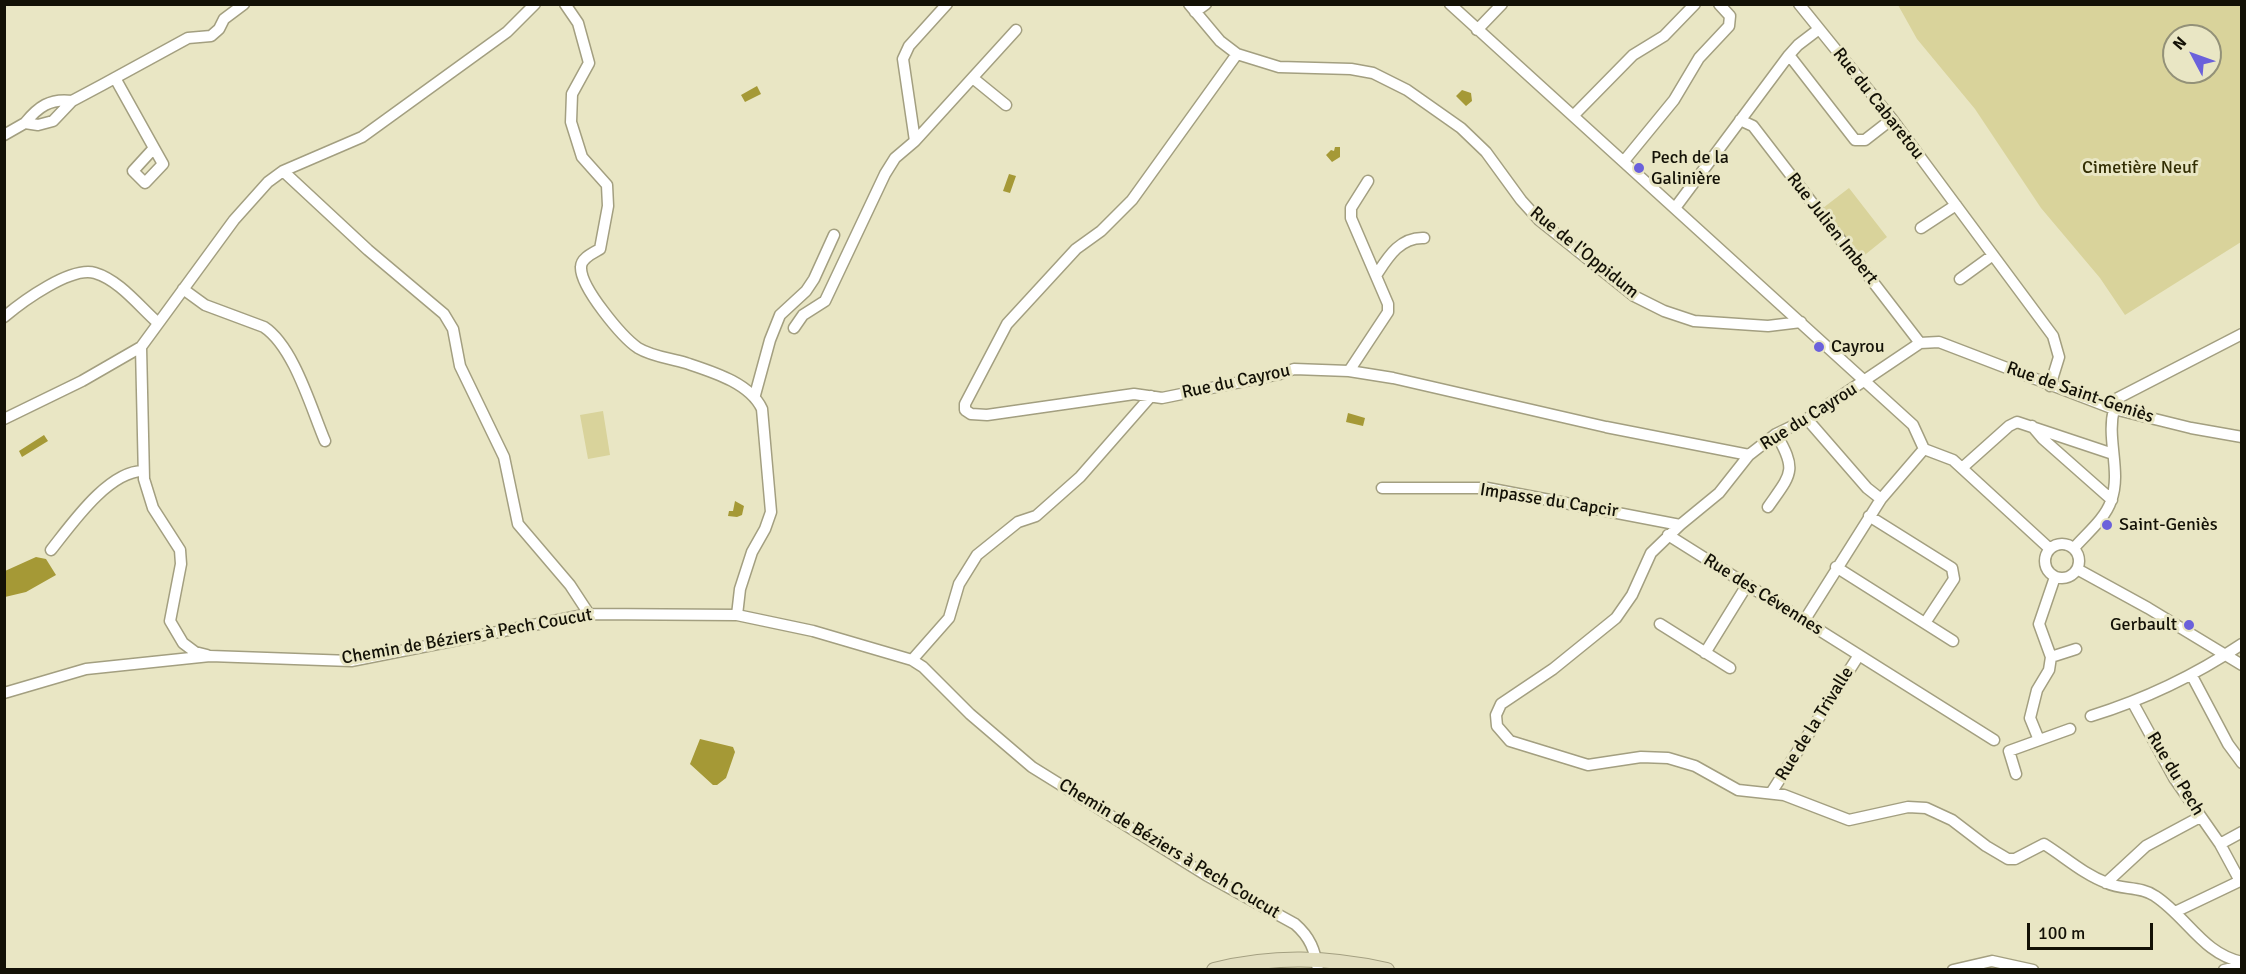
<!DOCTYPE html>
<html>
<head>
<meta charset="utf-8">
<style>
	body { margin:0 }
	#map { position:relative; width:2246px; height:974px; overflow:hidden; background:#e9e6c4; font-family:Signika,sans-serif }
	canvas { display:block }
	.frame { position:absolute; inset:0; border:6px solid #131106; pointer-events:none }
	.north { position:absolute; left:2162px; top:24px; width:60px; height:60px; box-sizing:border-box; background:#e9e6c4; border:2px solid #939178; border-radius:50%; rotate:311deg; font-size:16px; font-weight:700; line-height:24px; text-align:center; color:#131106 }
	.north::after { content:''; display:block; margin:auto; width:21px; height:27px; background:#6b61db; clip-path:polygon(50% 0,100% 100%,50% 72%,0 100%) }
	.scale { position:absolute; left:2027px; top:923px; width:126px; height:27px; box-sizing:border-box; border:3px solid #131106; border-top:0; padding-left:8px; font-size:18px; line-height:21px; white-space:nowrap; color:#131106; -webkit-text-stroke:4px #e9e6c4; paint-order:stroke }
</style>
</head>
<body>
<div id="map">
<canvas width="2246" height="974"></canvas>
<div class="frame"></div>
<div class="north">N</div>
<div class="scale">100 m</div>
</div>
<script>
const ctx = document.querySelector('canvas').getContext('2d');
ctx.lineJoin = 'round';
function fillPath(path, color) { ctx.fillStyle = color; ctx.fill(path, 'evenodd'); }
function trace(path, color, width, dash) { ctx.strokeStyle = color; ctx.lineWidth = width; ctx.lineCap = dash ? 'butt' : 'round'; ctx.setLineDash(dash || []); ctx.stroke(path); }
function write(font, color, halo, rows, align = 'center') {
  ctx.font = font + ' Signika,sans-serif'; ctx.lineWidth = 6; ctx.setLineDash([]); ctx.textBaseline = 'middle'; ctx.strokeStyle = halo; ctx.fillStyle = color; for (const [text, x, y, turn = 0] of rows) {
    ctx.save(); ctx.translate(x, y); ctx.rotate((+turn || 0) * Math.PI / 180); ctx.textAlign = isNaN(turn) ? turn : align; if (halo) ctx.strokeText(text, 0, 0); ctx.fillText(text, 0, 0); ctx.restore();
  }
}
const green = new Path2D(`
	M 1898,5 L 2241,5 L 2241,242 L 2125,315 L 2100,278 L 2041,208 L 1975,109 L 1917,39 ZM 2174,36 L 2210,36 L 2210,72 L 2174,72 Z
	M 1849,188 L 1887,237 L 1861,258 L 1823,208 Z
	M 603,411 L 610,455 L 588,459 L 580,415 Z`);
const water = new Path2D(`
	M 757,86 L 761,94 L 745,102 L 741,95 Z
	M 1462,90 L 1471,93 L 1472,101 L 1466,106 L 1456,96 Z
	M 1335,147 L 1340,147 L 1340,157 L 1332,162 L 1326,155 L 1331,150 L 1334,151 Z
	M 1009,174 L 1016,176 L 1010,193 L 1003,191 Z
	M 1348,413 L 1365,418 L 1363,426 L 1346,422 Z
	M 44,435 L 48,441 L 22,457 L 19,451 Z
	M 735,501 L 744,506 L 742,515 L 737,517 L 728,516 L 729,511 L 733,511 Z
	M 36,557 L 46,559 L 56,575 L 26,592 L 5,597 L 5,571 Z
	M 700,739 L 733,747 L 735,752 L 726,778 L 717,785 L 713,785 L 690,764 Z`);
const minor = new Path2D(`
	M 565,4 L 578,23 L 589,63 L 572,94 L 571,122 L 582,157 L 607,185 L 608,206 L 600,249 C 593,253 581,258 581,267 C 580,287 622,337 638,348 C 653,357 670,358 686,363 C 713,372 750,383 762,409 L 771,512 L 765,529 L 752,552 L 740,589 L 737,615
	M 1189,4 L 1220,41 L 1237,54 L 1279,67 L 1351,69 L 1373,73 L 1407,90 L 1461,128 L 1486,152 L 1521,200 L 1539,220 L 1634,296 L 1664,311 L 1694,321 L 1768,326 L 1801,322
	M 1450,4 L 1913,425 L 1924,449 L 1953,460 L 2050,549
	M 1799,4 L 1892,119 L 2053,336 L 2059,357 L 2050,386
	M 1195,12 L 1206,4
	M 1477,30 L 1502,4
	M 1237,54 L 1132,200 L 1101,231 L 1076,249 L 1007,324 L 965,404 L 965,410 L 971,414 L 987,415 L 1134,394 L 1162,398 L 1280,374 L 1294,369 L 1349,371 L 1393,378 L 1606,427 L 1749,455 L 1776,434 L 1807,419 L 1920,343
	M 1789,55 L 1855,140 L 1865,140 L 1892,119
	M 115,78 L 154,148 L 133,171 L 145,183 L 163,164 L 154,148
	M 974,79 L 1006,105
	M 1574,115 L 1633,55 L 1664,36 L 1695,4
	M 1740,120 L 1753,126 L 1920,343
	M 25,123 C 38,107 50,98 72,101
	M 4,135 L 25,123 L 38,125 L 53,121 L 72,101 L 102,85 L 188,38 L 211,36 L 219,29 L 224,19 L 244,4
	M 915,141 L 1016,30
	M 1624,161 L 1674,100 L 1699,58 L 1729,26 L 1730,16 L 1719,4
	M 283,171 L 368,250 L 444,314 L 453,329 L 460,366 L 504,457 L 518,524 L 570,585 L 589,614
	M 1675,208 L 1789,55 L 1798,45 L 1819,29
	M 1921,228 L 1956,205
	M 1377,274 C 1388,257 1400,237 1424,238
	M 1960,279 L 1993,255
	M 183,289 L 205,305 L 264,327 C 294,347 311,408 325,441
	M 4,317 C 23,301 71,266 95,273 C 119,280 139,306 157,322
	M 794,328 L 803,315 L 825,301 L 885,174 L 895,158 L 915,141 L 903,59 L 909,46 L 947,4
	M 1920,343 L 1939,342 L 2114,409 L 2191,428 L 2242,437
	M 1349,371 L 1388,312 L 1388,304 L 1351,218 L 1351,208 L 1368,181
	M 755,395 L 770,340 L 780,315 L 806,291 L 814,279 L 834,235
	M 2111,408 L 2116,399 L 2242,334
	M 4,419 L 82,381 L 141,347
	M 1807,419 L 1867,488 L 1881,499
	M 2032,426 L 2043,439 L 2112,500
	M 1749,455 L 1719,493 L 1680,525 L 1651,553 L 1632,595 L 1616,618 L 1553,669 L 1501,704 L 1496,715 L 1497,726 L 1510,741 L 1588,765 L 1641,757 L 1668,758 L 1695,766 L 1738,790 L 1784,795 L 1849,820 L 1908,807 L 1926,808 L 1952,820 L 1986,846 L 2008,859 L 2015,859 L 2044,844 C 2065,857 2083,874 2107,883 C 2122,890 2141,886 2155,896 C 2187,917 2203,954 2242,962
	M 1962,468 L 2009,426 L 2017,422 L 2113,454
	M 1382,488 L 1487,488 L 1680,525
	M 1768,507 C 1791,474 1798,471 1776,434
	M 1869,516 L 1952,568 L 1954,579 L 1925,623
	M 1668,535 L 1994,740
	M2045 561a17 17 0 1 1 34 0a17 17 0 1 1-34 0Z
	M 2074,548 C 2086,534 2105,519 2111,501 C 2122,472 2106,439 2114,409
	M 51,550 C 71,525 108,471 143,471
	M 1836,567 L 1953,641
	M 2077,569 L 2148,608 L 2242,665
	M 1804,621 L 1881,499 L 1924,449
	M 1660,624 L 1730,668
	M 1705,653 L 1747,585
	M 207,655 L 195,652 L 183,643 L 170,621 L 181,564 L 180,550 L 153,508 L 144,479 L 141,347 L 234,220 L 268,182 L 283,171 L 362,137 L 507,32 L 535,4
	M 2051,657 L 2076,649
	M 912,660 L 949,618 L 959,584 L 977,555 L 1018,522 L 1036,516 L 1080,477 L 1151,396
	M 2192,676 L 2228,744 L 2242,763
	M 4,693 L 86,669 L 210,656 L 351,661 L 589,614 L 737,615 L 813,631 L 912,660 L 923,667 L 970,714 L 1032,767 L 1206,875 L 1295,924 C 1310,937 1315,950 1318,970
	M 2133,703 L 2174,778 L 2220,844 L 2240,881
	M 2091,716 C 2146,699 2194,676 2242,644
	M 2039,740 L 2030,718 L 2037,690 L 2049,670 L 2051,657 L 2039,624 L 2055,577
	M 2016,774 L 2009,751 L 2070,729
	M 1771,793 L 1859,655
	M 2220,844 L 2242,832
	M 2106,883 L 2146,846 L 2200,817
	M 2175,912 L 2242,880
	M 1953,970 L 1992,961 L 2033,970
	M 2224,970 L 2242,966`);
const secondary = new Path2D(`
	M 1214,970 C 1274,955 1328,957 1387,970`);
const markers = [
	[1639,168,6,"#6b61db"],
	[1819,347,6,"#6b61db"],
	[2107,525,6,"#6b61db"],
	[2189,625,6,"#6b61db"]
];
const streetNames = [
	["Rue du Cabaretou",1878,104,52],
	["Rue Julien Imbert",1832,229,52],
	["Rue de l'Oppidum",1584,253,39],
	["Rue du Cayrou",1236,382,-12],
	["Rue de Saint-Geniès",2080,393,19],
	["Rue du Cayrou",1809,417,-32],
	["Impasse du Capcir",1549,501,9],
	["Rue des Cévennes",1763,595,32],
	["Chemin de Béziers à Pech Coucut",467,637,-10],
	["Rue de la Trivalle",1815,724,-58],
	["Rue du Pech",2175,774,59],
	["Chemin de Béziers à Pech Coucut",1169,849,31]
];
const poiNames = [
	["Pech de la",1651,158],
	["Galinière",1651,179],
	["Cayrou",1831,347],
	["Saint-Geniès",2119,525],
	["Gerbault",2177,625,"right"]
];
const parkNames = [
	["Cimetière Neuf",2140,168]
];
fillPath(green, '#d9d39b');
fillPath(water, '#a59936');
trace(minor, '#a39f80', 13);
trace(secondary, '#a39f80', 16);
trace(minor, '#fff', 10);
trace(secondary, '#e2debf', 14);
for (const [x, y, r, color] of markers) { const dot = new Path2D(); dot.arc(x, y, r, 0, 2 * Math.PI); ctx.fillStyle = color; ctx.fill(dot); trace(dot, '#e9e6c4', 2); }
write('18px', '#131106', '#e9e6c4', streetNames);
write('18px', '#131106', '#e9e6c4', poiNames, 'left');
write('18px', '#322d02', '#e9e6c4', parkNames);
</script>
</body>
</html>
